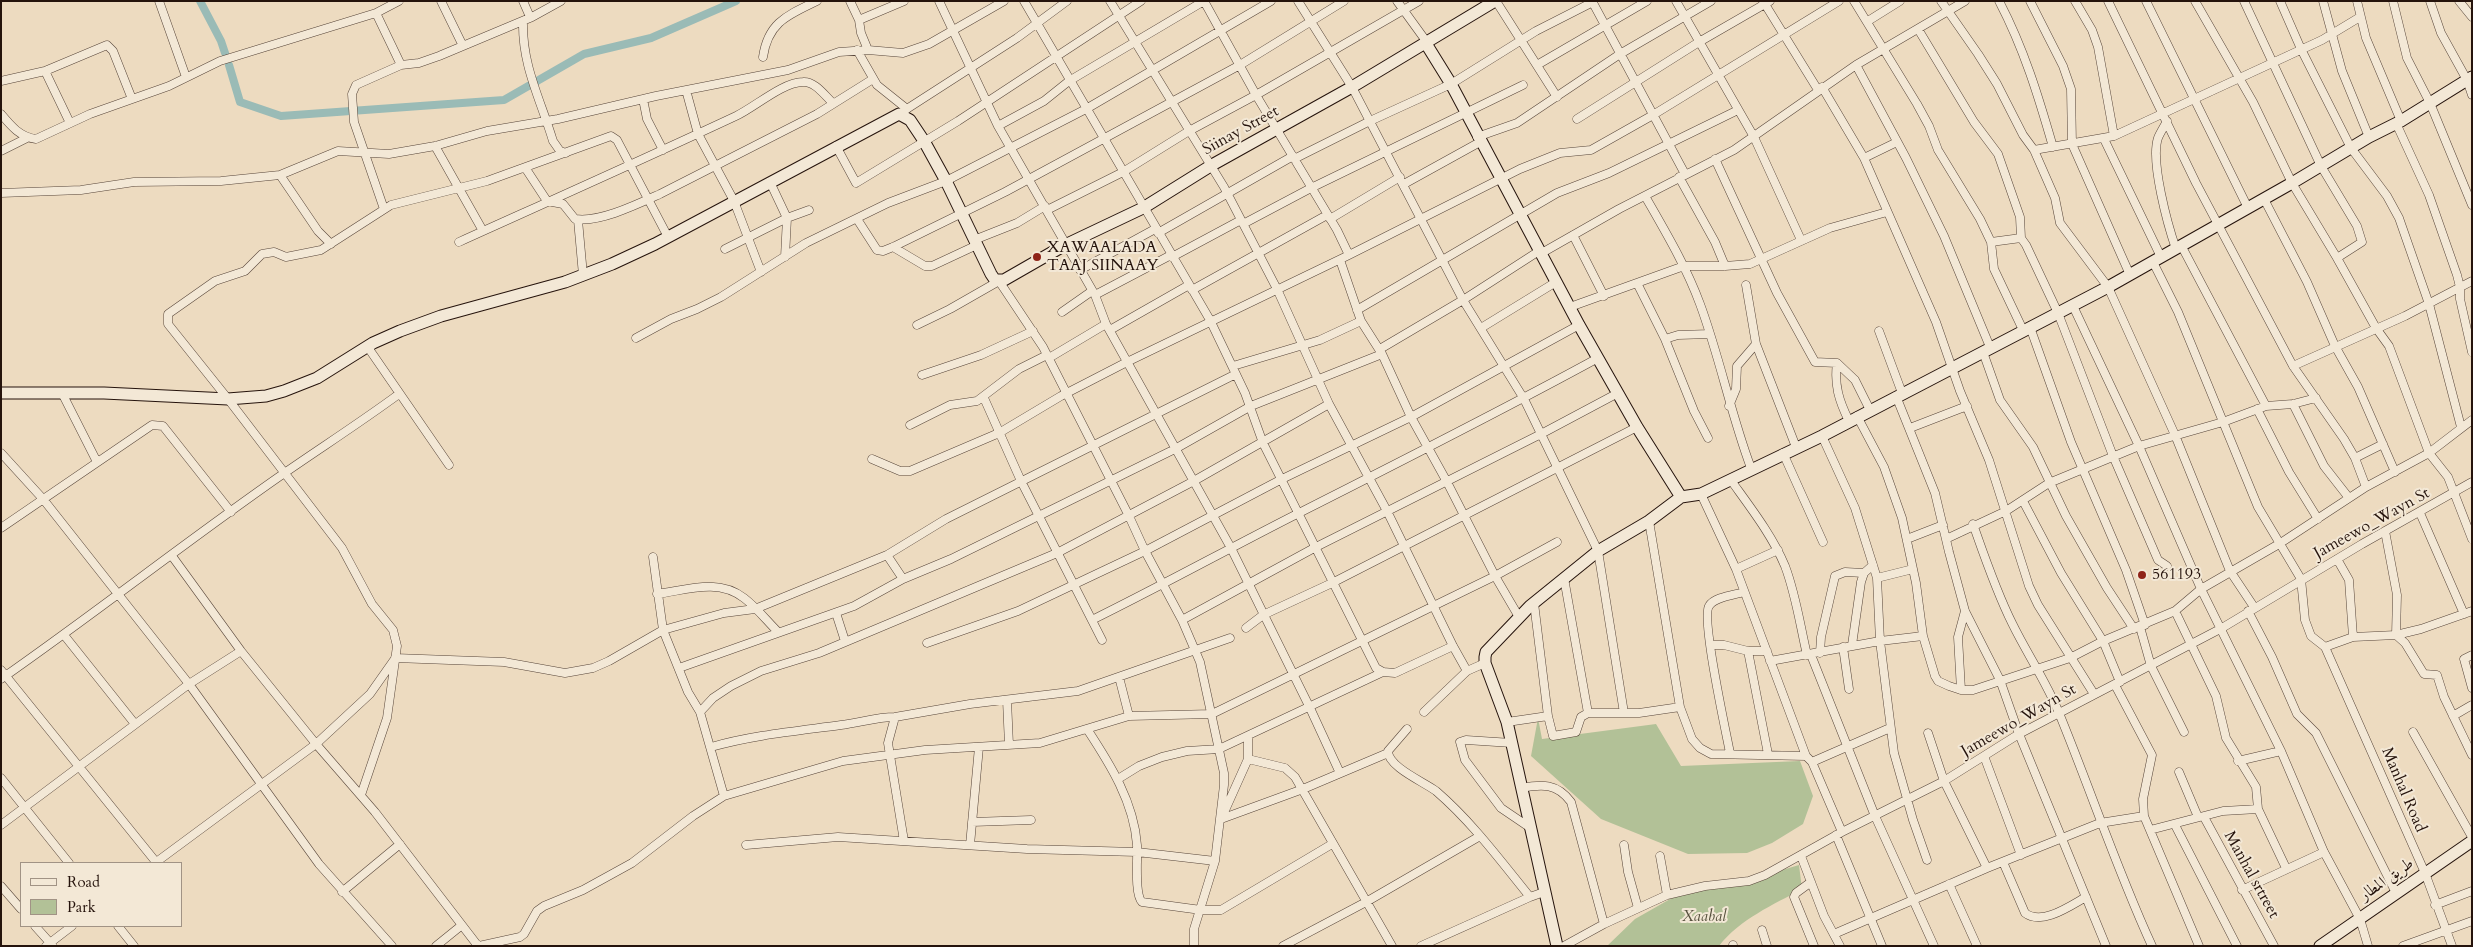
<!DOCTYPE html>
<html>
<head>
<meta charset="utf-8">
<style>
	body { margin:0 }
	#map { position:relative; width:2473px; height:947px; overflow:hidden; background:#eddbc0; font-family:Cardo,serif }
	canvas { display:block }
	.frame { position:absolute; inset:0; border:2px solid #25130c; pointer-events:none }
	.legend { position:absolute; left:20px; top:862px; width:162px; height:65px; box-sizing:border-box; background:#f3e8d6; border:1px solid #a19385; margin:0; padding:6px 9px; list-style:none; font-size:15px; color:#25130c }
	.legend li { display:flex; align-items:center; gap:10px; height:25px }
	.legend b { width:25px; border:1px solid #a19385 }
</style>
</head>
<body>
<div id="map">
<canvas width="2473" height="947"></canvas>
<div class="frame"></div>
<ul class="legend">
<li><b style="height:6px;background:#f3e8d6"></b>Road</li>
<li><b style="height:14px;background:#b2c197"></b>Park</li>
</ul>
</div>
<script>
const ctx = document.querySelector('canvas').getContext('2d');
ctx.lineJoin = 'round';
function fillPath(path, color) { ctx.fillStyle = color; ctx.fill(path, 'evenodd'); }
function trace(path, color, width, dash) { ctx.strokeStyle = color; ctx.lineWidth = width; ctx.lineCap = dash ? 'butt' : 'round'; ctx.setLineDash(dash || []); ctx.stroke(path); }
function write(font, color, halo, rows, align = 'center') {
  ctx.font = font + ' Cardo,Amiri,serif'; ctx.lineWidth = 4; ctx.setLineDash([]); ctx.textBaseline = 'middle'; ctx.strokeStyle = halo; ctx.fillStyle = color; for (const [text, x, y, turn = 0] of rows) {
    ctx.save(); ctx.translate(x, y); ctx.rotate((+turn || 0) * Math.PI / 180); ctx.textAlign = isNaN(turn) ? turn : align; if (halo) ctx.strokeText(text, 0, 0); ctx.fillText(text, 0, 0); ctx.restore();
  }
}
const green = new Path2D(`
	M 1538,718 L 1542,739 L 1656,724 L 1681,766 L 1800,761 L 1813,796 L 1803,824 L 1772,843 L 1747,853 L 1688,854 L 1601,819 L 1531,756 Z
	M 1799,865 L 1802,889 C 1773,905 1740,919 1719,946 L 1607,946 L 1635,919 L 1686,890 L 1742,882 Z`);
const canal = new Path2D(`
	M 200,1 L 221,41 L 225,53
	M 229,65 L 240,102 L 281,116 L 504,100 L 584,54 L 651,38 L 736,1`);
const street = new Path2D(`
	M 159,1 L 186,77
	M 441,1 L 463,46
	M 523,1 L 530,17
	M 850,1 L 859,20
	M 939,1 L 998,126 L 1095,295 L 1106,324 L 1231,548 L 1310,708 L 1340,773
	M 1024,1 L 1210,320 L 1245,393 L 1263,443 L 1376,668 L 1383,672 L 1395,673 L 1453,646
	M 1110,1 L 1224,187 L 1277,289 L 1329,404 L 1387,511 L 1453,646 L 1467,671 L 1485,663
	M 1298,1 L 1352,87 L 1463,300 L 1524,399 L 1598,551 L 1624,713
	M 1397,1 L 1426,41
	M 1496,1 L 1557,97
	M 1592,1 L 1685,174
	M 1676,1 L 1754,137 L 1801,240
	M 1763,1 L 1818,90
	M 1854,1 L 1917,104 L 1929,126 L 1938,150 L 1980,219 L 1991,242 L 1994,269 L 2023,330
	M 1941,1 L 1978,54 L 1997,84 L 2023,135 L 2034,150 L 2055,198 L 2060,223 L 2108,287 L 2175,435 L 2230,571 L 2254,607
	M 1999,1 C 2024,49 2038,95 2053,147
	M 2030,1 L 2063,66 L 2071,89 L 2072,144 L 2130,275
	M 2075,1 L 2092,30 L 2098,47 L 2114,136
	M 2108,1 L 2196,183 L 2293,366 L 2344,439 L 2355,458 L 2366,487
	M 2146,1 L 2248,208
	M 2195,1 L 2253,102 L 2292,183 L 2337,258 L 2376,328 L 2389,346 L 2429,453 L 2448,477 L 2472,539
	M 2244,1 L 2321,166 L 2357,226 L 2362,242 L 2337,258
	M 2280,1 L 2301,49 L 2351,148 L 2387,196 L 2399,218 L 2429,304 L 2461,427
	M 2323,1 L 2342,71 L 2369,137
	M 2357,1 L 2366,38 L 2401,121
	M 2393,1 L 2407,58 L 2430,103 L 2472,205
	M 2430,1 L 2441,33 L 2467,80 L 2472,95
	M 2459,1 L 2472,17
	M 376,13 L 399,1
	M 523,21 C 522,66 540,98 553,141 L 560,151 L 566,153
	M 1868,21 L 1900,1
	M 1918,29 L 1974,122 L 1998,154 L 2020,217 L 2021,238
	M 857,50 L 877,85 L 907,109
	M 868,50 L 861,33 L 859,20 L 904,1
	M 763,57 C 768,22 788,15 817,1
	M 1537,65 L 1647,1
	M 1856,65 L 1906,158 L 1944,236 L 1990,347
	M 45,71 L 70,123
	M 1,81 L 45,71 L 107,45 L 113,51 L 132,99
	M 1822,87 L 1864,158 L 1936,322 L 1960,391 L 1989,460 L 2029,586 L 2038,605 L 2094,694
	M 686,90 L 698,134 L 734,201 L 761,272
	M 643,99 L 647,119 L 663,150
	M 1,114 C 11,126 20,137 36,139 L 90,114 L 169,86 L 220,61 L 376,13 L 401,65
	M 899,114 L 1017,38 L 1067,1
	M 1577,119 L 1699,42 L 1770,1
	M 2167,121 C 2164,127 2160,133 2158,138 C 2150,161 2168,226 2176,249
	M 2396,123 L 2429,195 L 2457,275 L 2460,287 L 2460,299 L 2472,352
	M 998,126 L 1044,101 L 1069,81 L 1204,1 L 1256,95 L 1337,230 L 1349,255
	M 1477,137 L 1517,123 L 1620,54 L 1711,1
	M 2104,139 L 2161,257
	M 435,146 L 483,231
	M 836,146 L 856,183 L 958,121 L 1141,1
	M 2034,150 L 2114,136 L 2322,40 L 2360,17
	M 1,151 L 27,138
	M 1864,158 L 1897,142
	M 1294,159 L 1370,121 L 1451,84 L 1536,31 L 1593,2
	M 1715,159 L 1777,293 L 1815,362 L 1837,363 L 1855,380 L 1870,410
	M 526,169 L 547,201 L 563,204 L 575,219 C 599,223 638,204 660,194 L 817,114 L 873,79
	M 280,175 L 318,231 L 331,244
	M 1679,177 L 1715,242 L 1725,266
	M 770,182 L 787,218 L 785,257
	M 1404,184 L 1480,142
	M 1,193 L 81,190 L 134,182 L 221,181 L 280,175 L 338,151 L 389,154 L 435,146 L 487,131 L 558,119 L 656,96 L 788,70 L 839,52 L 868,50 L 903,53 L 929,44 L 1004,1
	M 1645,196 C 1665,231 1686,266 1700,304 C 1720,358 1731,415 1751,468
	M 2264,199 L 2307,282 L 2335,346 L 2358,387 L 2395,472
	M 384,209 L 354,122 L 352,94 L 356,85 L 401,65 L 419,63 L 439,56 L 532,17 L 561,1
	M 1047,210 L 1123,172 L 1189,131 L 1256,95 L 1419,1
	M 857,219 L 877,250 L 883,251 L 893,247 L 1005,192 L 1240,65 L 1344,1
	M 1330,219 L 1400,177
	M 578,220 L 583,275
	M 1243,224 L 1311,188 L 1523,85
	M 1158,233 L 1293,156
	M 1573,235 L 1604,296
	M 974,240 L 1017,223 L 1045,206
	M 459,242 C 552,200 644,159 736,116 C 755,107 783,82 803,82 C 815,81 825,96 833,103
	M 1991,242 L 2021,238 L 2026,245 L 2058,313 L 2113,456 L 2158,560 L 2167,566
	M 2181,245 L 2266,406
	M 893,247 L 925,266 L 932,266 L 977,245
	M 725,249 L 787,218 L 809,210
	M 1540,254 L 1619,209 L 1734,150 L 1856,65 L 1965,1
	M 1172,257 L 1241,220
	M 1340,260 L 1361,321 L 1382,354 L 1411,417 L 1447,482 L 1495,576 L 1519,617
	M 2153,262 L 2178,312 L 2258,507 L 2301,579 L 2305,620 L 2311,636 L 2325,647 L 2353,637 L 2396,635 L 2421,629 L 2472,611
	M 1080,270 L 1155,229
	M 1637,283 L 1665,339 L 1694,411 L 1708,438
	M 1746,285 L 1756,344 L 1796,447
	M 1192,290 L 1327,215
	M 1095,295 L 1171,255
	M 2073,306 L 2139,446 L 2201,589 L 2281,751 L 2324,852 L 2360,919 L 2368,946
	M 1570,307 L 1684,266 L 1725,266 L 1750,264 L 1830,228 L 1887,212
	M 1357,310 L 1557,193 L 1609,173 L 1738,110
	M 1062,312 L 1092,291
	M 917,325 L 950,309 L 999,281 L 1043,347 L 1129,516 L 1145,551 L 1182,620 L 1200,662 L 1224,773 L 1224,785 L 1215,861 L 1194,929 L 1194,946
	M 2030,327 L 2071,442 L 2126,570 L 2145,625
	M 1481,328 L 1556,282
	M 1110,330 L 1189,285
	M 1879,331 L 1902,393
	M 636,338 L 671,319 L 697,309 L 721,297 L 806,243 L 888,203 L 946,181 L 1086,109 L 1271,1
	M 1665,339 L 1678,335 L 1710,334
	M 367,346 L 449,465
	M 1380,349 L 1463,300 L 1539,251
	M 1983,352 L 2000,400 L 2033,447 L 2066,516 L 2107,588 L 2134,629
	M 1049,358 L 1106,324
	M 1837,363 C 1834,385 1839,401 1849,421
	M 1233,366 L 1320,340 L 1361,321
	M 2293,366 L 2405,316 L 2472,281
	M 922,375 L 981,355 L 1033,331
	M 62,393 L 97,462
	M 1896,396 L 1935,493 L 1949,552 L 1965,611 L 2000,680 L 2019,734 L 2106,946
	M 984,398 L 1021,481 L 1102,640
	M 2293,404 L 2324,466 L 2349,498
	M 1729,406 L 1736,389 L 1737,366 L 1756,344
	M 2257,409 L 2289,472 L 2318,519
	M 1857,416 L 1884,467 L 1902,518 L 1916,583 L 1923,636 L 1935,676 L 1938,681 L 1949,686 L 1961,690 L 1973,690 L 2070,658 L 2103,641 L 2175,611 L 2201,589 L 2279,544 L 2366,487 L 2429,453 L 2472,420
	M 910,425 L 950,405 L 977,401 L 1019,369 L 1047,355
	M 1910,428 L 1967,406
	M 1822,436 L 1855,508 L 1877,578 L 1880,641 L 1894,753 L 1913,820 L 1927,860
	M 1,453 L 43,499 L 189,684 L 319,864 L 392,946
	M 1783,453 L 1823,542
	M 2355,458 L 2383,444
	M 872,459 L 900,471 L 910,471 L 999,433 L 1061,396 L 1127,362 L 1349,255 L 1520,169 L 1560,153 L 1591,150 L 1653,115 L 1839,1
	M 1730,479 C 1750,507 1772,535 1785,566 C 1796,595 1800,625 1807,655
	M 1701,494 L 1736,569 L 1806,756 L 1812,762 L 1842,832
	M 2023,501 L 2061,573 L 2103,641 L 2120,682
	M 2420,513 L 2464,614
	M 1649,521 L 1680,707 L 1692,739 L 1700,748 L 1711,754 L 1806,756
	M 1973,524 C 1985,558 1996,591 2012,623 C 2027,654 2046,681 2059,713 C 2091,791 2117,870 2152,946
	M 1,528 L 152,425 L 163,426 L 231,512
	M 2385,531 L 2397,595 L 2396,635 L 2405,643 L 2424,674 L 2437,675 L 2444,697 L 2472,755
	M 1907,539 L 1943,525
	M 1946,539 L 2006,511 L 2049,483 L 2139,446 L 2223,422 L 2266,406 L 2293,404 L 2316,398
	M 887,555 L 903,579
	M 172,556 L 241,651 L 316,744 L 375,812 L 478,946
	M 653,557 L 663,630 L 688,692 L 700,712 L 724,796
	M 2337,559 L 2349,580 L 2353,637
	M 1736,569 L 1778,550
	M 1564,578 L 1588,713
	M 1877,578 L 1913,569
	M 657,594 C 687,590 718,578 744,598 C 756,607 767,621 778,632
	M 1534,603 L 1548,716
	M 2175,611 L 2216,696 L 2226,738 L 2256,787 L 2258,809
	M 2248,611 L 2272,657 L 2297,714 L 2316,733 L 2396,893
	M 836,613 L 845,641
	M 1092,620 C 1161,586 1228,549 1297,514 C 1398,463 1499,412 1598,358
	M 1182,620 L 1316,547 L 1541,434 L 1618,393
	M 2140,627 L 2151,666 L 2184,732
	M 1246,628 L 1263,615 L 1332,583 L 1637,427
	M 64,635 L 135,724
	M 927,643 L 1018,611 L 1145,551 L 1282,479 L 1411,417 L 1579,325
	M 1711,645 L 1724,645 L 1748,651 L 1767,651
	M 1852,645 L 1861,582 L 1864,573 L 1873,565
	M 1843,647 L 1849,689
	M 2325,647 L 2425,873 L 2452,946
	M 1748,651 L 1768,754
	M 1820,653 L 1821,637 L 1835,576 L 1845,572 L 1864,573
	M 1811,655 L 1875,816 L 1934,946
	M 2472,655 L 2464,659 L 2472,688
	M 395,658 L 504,662 L 565,673 L 593,668 L 609,661 L 663,630 L 724,613 L 755,609 L 887,555 L 946,519 L 1236,374
	M 1770,661 L 1880,641 L 1923,636
	M 679,668 L 854,606 L 903,579 L 951,559 L 1175,449 L 1251,406 L 1382,354
	M 1,670 L 156,862
	M 1119,677 L 1129,716
	M 1,679 C 97,612 188,540 283,474 C 322,447 361,422 399,394
	M 2115,685 L 2152,755 L 2143,799 L 2144,816 L 2199,946
	M 1961,690 L 1958,637 L 1965,611
	M 1007,700 L 1009,745
	M 700,712 L 713,698 L 731,686 L 761,671 L 819,653 L 1057,553 L 1192,482 L 1329,404
	M 1424,712 L 1467,671
	M 2453,716 L 2472,705
	M 1507,722 L 1548,716 L 1553,736 L 1576,732 L 1581,717 L 1588,713 L 1639,713 L 1680,707
	M 1087,729 C 1110,764 1134,802 1137,845 C 1138,857 1134,894 1142,902 L 1201,910 L 1221,910 L 1332,844
	M 1407,729 L 1388,751 C 1388,767 1424,782 1436,791 C 1472,822 1500,860 1530,897 L 1544,892
	M 2413,732 L 2472,837
	M 1928,733 L 1944,781 L 1987,868
	M 1512,743 L 1466,740 L 1460,742 L 1465,760 L 1501,808 L 1529,827
	M 711,747 C 753,735 797,731 841,725 C 859,723 876,717 895,717
	M 1730,753 C 1726,732 1701,618 1709,606 C 1714,597 1734,595 1744,592
	M 1984,756 L 2021,855
	M 1248,759 L 1285,768 L 1295,777 L 1392,946
	M 2238,761 L 2281,751
	M 1812,762 L 1890,728
	M 2179,772 L 2198,817
	M 1,778 L 69,863
	M 1118,779 L 1139,766 L 1162,757 L 1187,751 L 1219,749 L 1383,672
	M 1521,788 C 1542,784 1557,783 1571,802 L 1604,924
	M 361,795 L 387,718 L 397,646 L 393,630 L 372,604 L 342,548 L 228,399 L 168,324 L 168,314 L 215,281 L 245,271 L 262,254 L 274,252 L 286,257 L 321,250 L 391,205 L 487,181 L 611,136 L 617,140 L 668,237
	M 1222,817 L 1248,759 L 1248,737
	M 2204,817 L 2274,946
	M 1221,819 L 1303,789 L 1388,753
	M 972,822 L 1031,820
	M 1,825 L 189,684 L 241,651
	M 2175,825 L 2237,946
	M 2150,830 L 2223,811 L 2258,809 L 2286,868
	M 1836,835 L 1882,946
	M 904,841 L 888,743 L 895,717 L 970,704 L 1078,691 L 1230,638
	M 746,845 L 838,837 L 1027,849 L 1137,852 L 1215,861
	M 970,845 L 979,747
	M 1624,845 L 1628,872 L 1638,908
	M 1660,856 L 1667,895
	M 1801,856 L 1824,916 L 1840,946
	M 2003,862 L 2025,913 C 2042,926 2070,906 2086,897
	M 155,863 L 316,744 L 370,694 L 394,660
	M 1811,882 L 1796,893 L 1794,897 L 1814,946
	M 1949,884 L 1977,946
	M 1,886 L 21,909
	M 2242,890 L 2324,852
	M 342,892 L 400,844
	M 2435,905 L 2472,891
	M 35,926 L 52,945
	M 118,926 L 134,946
	M 1762,930 L 1767,946
	M 1834,934 L 1987,868 L 2100,823 L 2144,816
	M 1733,945 L 1733,946
	M 46,946 L 72,926
	M 436,946 L 462,925
	M 479,946 L 520,937 L 524,934 L 537,911 L 544,906 L 583,890 L 632,863 L 693,816 L 724,796 L 843,761 L 925,750 L 1040,743 L 1129,716 L 1212,714 L 1495,576 L 1557,542
	M 1283,946 L 1366,902 L 1480,836
	M 1421,946 L 1530,897
	M 1564,946 L 1604,924 L 1667,895 L 1705,886 L 1749,881 L 1765,875 L 1842,832 L 1944,781 L 2019,734 L 2222,628 L 2362,544 L 2472,482
	M 2403,946 L 2472,921`);
const secondary = new Path2D(`
	M 1425,42 L 1451,84 L 1579,325 L 1637,427 L 1681,497
	M 1,393 L 104,393 L 228,399 L 266,396 L 284,391 L 317,378 L 373,343 L 400,331 L 441,316 L 565,282 L 612,264 L 655,244 L 899,114 L 910,120 L 924,141 L 946,181 L 991,274 L 995,280 L 1004,280 L 1065,245 L 1143,208 L 1212,165 L 1352,87 L 1495,1
	M 1557,946 L 1507,722 L 1485,663 L 1485,657 L 1486,652 L 1530,606 L 1598,551 L 1649,521 L 1681,497 L 1701,494 L 1822,436 L 2108,287 L 2292,183 L 2369,137 L 2401,121 L 2472,77
	M 2320,946 L 2472,841`);
const markers = [
	[1037,257,5,"#8f2418"],
	[2142,575,5,"#8f2418"]
];
const streetNames = [
	["Siinay Street",1241,131,-29],
	["Jameewo_Wayn St",2372,524,-29],
	["Jameewo_Wayn St",2019,721,-30],
	["Manhal Road",2403,790,67],
	["Manhal srtreet",2251,875,61],
	["طريق المطار",2387,880,-35]
];
const poiNames = [
	["XAWAALADA",1047,248],
	["TAAJ SIINAAY",1047,266],
	["561193",2152,575]
];
const parkNames = [
	["Xaabal",1704,917]
];
fillPath(green, '#b2c197');
trace(canal, '#9abbb6', 8);
trace(street, '#574539', 9);
trace(secondary, '#25130c', 13);
trace(street, '#f3e8d6', 8);
trace(secondary, '#f3e8d6', 11);
for (const [x, y, r, color] of markers) { const dot = new Path2D(); dot.arc(x, y, r, 0, 2 * Math.PI); ctx.fillStyle = color; ctx.fill(dot); trace(dot, '#f3e8d6', 2); }
write('16px', '#25130c', '#f3e8d6', streetNames);
write('16px', '#25130c', '#f3e8d6', poiNames, 'left');
write('italic 16px', '#56503d', '#f3e8d6', parkNames);
</script>
</body>
</html>
